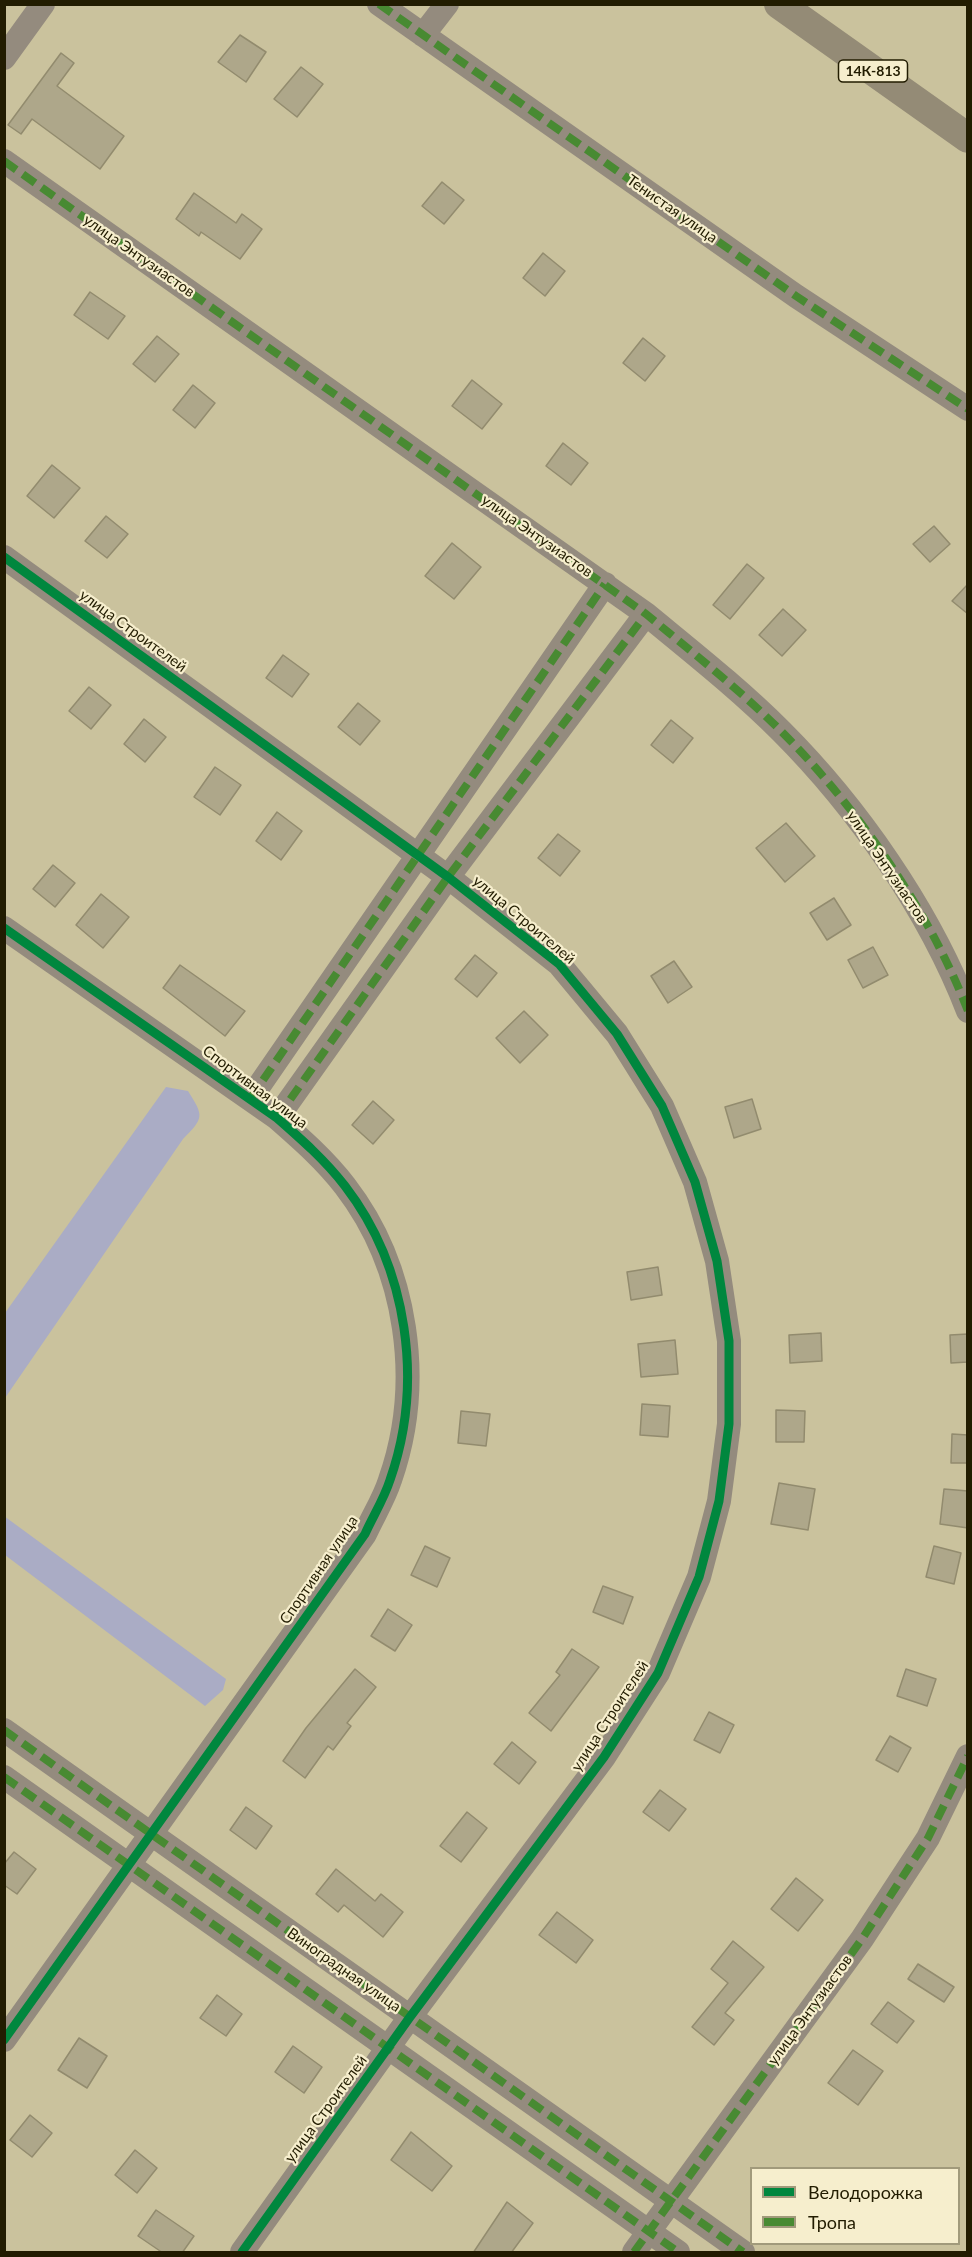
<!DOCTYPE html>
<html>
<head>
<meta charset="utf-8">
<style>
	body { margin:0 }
	#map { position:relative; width:972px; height:2257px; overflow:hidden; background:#cac29d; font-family:Lato,sans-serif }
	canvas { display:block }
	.frame { position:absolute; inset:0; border:6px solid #221c01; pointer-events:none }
	.legend { position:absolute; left:750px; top:2167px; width:210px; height:78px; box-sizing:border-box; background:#f6eecd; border:2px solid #a19a7b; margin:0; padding:8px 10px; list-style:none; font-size:18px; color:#221c01 }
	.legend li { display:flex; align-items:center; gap:12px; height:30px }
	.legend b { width:30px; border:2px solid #a19a7b }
</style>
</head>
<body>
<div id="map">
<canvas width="972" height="2257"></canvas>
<div class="frame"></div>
<ul class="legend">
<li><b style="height:8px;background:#00873e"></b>Велодорожка</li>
<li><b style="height:8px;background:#488a32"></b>Тропа</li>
</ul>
</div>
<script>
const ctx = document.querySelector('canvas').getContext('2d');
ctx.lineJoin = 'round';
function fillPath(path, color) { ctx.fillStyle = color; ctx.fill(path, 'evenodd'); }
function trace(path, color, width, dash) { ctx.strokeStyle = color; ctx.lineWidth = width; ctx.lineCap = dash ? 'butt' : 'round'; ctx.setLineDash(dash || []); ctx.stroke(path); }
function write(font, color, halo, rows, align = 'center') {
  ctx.font = font + ' Lato,sans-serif'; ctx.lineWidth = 4.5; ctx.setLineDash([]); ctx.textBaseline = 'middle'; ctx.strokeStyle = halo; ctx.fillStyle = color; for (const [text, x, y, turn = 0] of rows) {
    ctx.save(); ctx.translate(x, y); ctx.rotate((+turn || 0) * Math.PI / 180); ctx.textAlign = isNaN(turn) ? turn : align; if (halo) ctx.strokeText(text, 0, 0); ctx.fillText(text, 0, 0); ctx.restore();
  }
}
const green = new Path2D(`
	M 166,1087 L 188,1091 C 204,1116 204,1118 183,1139 L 5,1398 L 5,1313 Z
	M 4,1516 L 226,1679 L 223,1690 L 205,1706 L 5,1555 Z`);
const building = new Path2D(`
	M 240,35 L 266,52 L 246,82 L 218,62 Z
	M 61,53 L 74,63 L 57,86 L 124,136 L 100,169 L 32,119 L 21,134 L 8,125 Z
	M 301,67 L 323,84 L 297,117 L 274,99 Z
	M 442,182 L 464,200 L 444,224 L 422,206 Z
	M 194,193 L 236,223 L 242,214 L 262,229 L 240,259 L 201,232 L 199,236 L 176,219 Z
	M 543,253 L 565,271 L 545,296 L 523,278 Z
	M 90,292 L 125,316 L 108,339 L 74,315 Z
	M 157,336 L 179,354 L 155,382 L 133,364 Z
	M 643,338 L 665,356 L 645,381 L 623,363 Z
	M 472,380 L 502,404 L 482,429 L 452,406 Z
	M 193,385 L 215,403 L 195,428 L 173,410 Z
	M 563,443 L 588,463 L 571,485 L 546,466 Z
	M 52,465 L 80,488 L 54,518 L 27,496 Z
	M 106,516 L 128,534 L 107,558 L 85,541 Z
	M 934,526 L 950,544 L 930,562 L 913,544 Z
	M 452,543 L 481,567 L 454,599 L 425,576 Z
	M 747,564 L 764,578 L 730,619 L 713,605 Z
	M 968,584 L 968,614 L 952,601 Z
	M 783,609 L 806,630 L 782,656 L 759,635 Z
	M 283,655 L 309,674 L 292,697 L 266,678 Z
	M 89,687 L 111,705 L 91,729 L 69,711 Z
	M 358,703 L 380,721 L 360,745 L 338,727 Z
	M 144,719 L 166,737 L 145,762 L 124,744 Z
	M 671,720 L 693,738 L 673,763 L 651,745 Z
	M 215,767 L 241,785 L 220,815 L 194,797 Z
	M 277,812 L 302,831 L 281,860 L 256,841 Z
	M 786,823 L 815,856 L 785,882 L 756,848 Z
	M 558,834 L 580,851 L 560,876 L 538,858 Z
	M 53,865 L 75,883 L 55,907 L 33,889 Z
	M 101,894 L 129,917 L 103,948 L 76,925 Z
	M 834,898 L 851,925 L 827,940 L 810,913 Z
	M 873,947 L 888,975 L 863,988 L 848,960 Z
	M 475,955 L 497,973 L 477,997 L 455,979 Z
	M 674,961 L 692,987 L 668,1003 L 651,976 Z
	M 180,965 L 245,1011 L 225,1036 L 163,988 Z
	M 524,1011 L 548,1035 L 520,1063 L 496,1038 Z
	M 752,1099 L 761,1129 L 734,1138 L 725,1107 Z
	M 373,1101 L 394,1120 L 373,1144 L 352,1125 Z
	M 658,1267 L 662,1295 L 631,1300 L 627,1272 Z
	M 821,1333 L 822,1361 L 790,1363 L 789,1335 Z
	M 968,1334 L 968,1362 L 951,1363 L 950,1335 Z
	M 675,1340 L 678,1374 L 641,1377 L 638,1344 Z
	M 642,1404 L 670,1406 L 668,1437 L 640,1435 Z
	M 776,1410 L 805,1411 L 804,1442 L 776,1442 Z
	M 461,1411 L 490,1414 L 486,1446 L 458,1443 Z
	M 952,1434 L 968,1435 L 968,1463 L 951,1463 Z
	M 779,1483 L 815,1489 L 808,1530 L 771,1524 Z
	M 944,1489 L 968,1491 L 968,1528 L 940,1524 Z
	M 425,1546 L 450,1558 L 437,1587 L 411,1575 Z
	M 934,1546 L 961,1553 L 954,1584 L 926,1577 Z
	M 603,1586 L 633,1597 L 623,1624 L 593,1612 Z
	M 388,1609 L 412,1625 L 395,1651 L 371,1636 Z
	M 572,1649 L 599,1667 L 551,1731 L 529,1713 L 560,1675 L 556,1672 Z
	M 355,1669 L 376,1687 L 347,1723 L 351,1726 L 333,1750 L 328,1746 L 305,1778 L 283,1761 L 306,1728 Z
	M 906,1669 L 936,1679 L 927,1706 L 897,1696 Z
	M 709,1712 L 734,1725 L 720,1753 L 694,1740 Z
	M 890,1736 L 911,1748 L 898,1772 L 876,1760 Z
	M 512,1742 L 536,1762 L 519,1784 L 494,1764 Z
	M 660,1790 L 686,1809 L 669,1831 L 643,1812 Z
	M 246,1807 L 272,1826 L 256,1849 L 230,1830 Z
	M 467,1812 L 487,1828 L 461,1862 L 440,1846 Z
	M 14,1852 L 36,1869 L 17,1894 L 4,1885 L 4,1864 Z
	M 336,1869 L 375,1901 L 381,1894 L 403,1912 L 383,1937 L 344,1905 L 338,1912 L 316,1894 Z
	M 796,1878 L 823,1900 L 798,1931 L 771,1909 Z
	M 557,1912 L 593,1940 L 576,1963 L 539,1935 Z
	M 733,1941 L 764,1967 L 725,2013 L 734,2020 L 714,2045 L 692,2027 L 728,1983 L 711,1969 Z
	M 918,1964 L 954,1987 L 944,2002 L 908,1979 Z
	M 217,1995 L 242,2014 L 226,2036 L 200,2018 Z
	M 888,2002 L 914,2021 L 897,2043 L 871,2024 Z
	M 79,2038 L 107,2056 L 87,2088 L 58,2070 Z
	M 293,2046 L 322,2067 L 304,2093 L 275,2072 Z
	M 853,2050 L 883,2071 L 858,2105 L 828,2083 Z
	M 30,2115 L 52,2133 L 32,2157 L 10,2140 Z
	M 411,2132 L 452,2166 L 432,2191 L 391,2160 Z
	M 135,2150 L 157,2168 L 137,2193 L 115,2175 Z
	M 507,2202 L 533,2223 L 511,2253 L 473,2253 Z
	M 156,2210 L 194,2236 L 182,2253 L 163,2253 L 138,2236 Z`);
const minor = new Path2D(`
	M 379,4 L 796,296 L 968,409
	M 423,35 L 447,4
	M 4,58 L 43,4
	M 4,161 L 646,614 C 692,652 739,689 781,731 C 857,807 929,910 968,1011
	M 4,557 L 448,877 L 559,964 L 617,1034 L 662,1106 L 695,1182 L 717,1261 L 729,1341 L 729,1424 L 719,1501 L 699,1577 L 658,1673 L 604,1757 L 410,2017 L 242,2252
	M 4,928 L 277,1118 C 301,1139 325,1160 345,1186 C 408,1268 424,1383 390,1480 C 384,1499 373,1516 365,1534 L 4,2040
	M 250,1099 L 605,584
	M 277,1118 L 448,877 L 646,614
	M 4,1730 L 743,2252
	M 4,1777 L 678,2252
	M 634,2252 L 862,1939 L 928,1838 L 968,1756`);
const major = new Path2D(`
	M 779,4 L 968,138`);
const quiet = new Path2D(`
	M 379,4 L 796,296 L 968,409
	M 4,161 L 646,614 C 692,652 739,689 781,731 C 857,807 929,910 968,1011
	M 250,1099 L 605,584
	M 277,1118 L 448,877 L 646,614
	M 4,1730 L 743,2252
	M 4,1777 L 678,2252
	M 634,2252 L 862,1939 L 928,1838 L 968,1756`);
const cycleway = new Path2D(`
	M 4,557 L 448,877 L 559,964 L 617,1034 L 662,1106 L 695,1182 L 717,1261 L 729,1341 L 729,1424 L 719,1501 L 699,1577 L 658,1673 L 604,1757 L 410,2017 L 242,2252
	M 4,928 L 277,1118 C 301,1139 325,1160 345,1186 C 408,1268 424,1383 390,1480 C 384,1499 373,1516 365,1534 L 4,2040`);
const shields = [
	[873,71,69]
];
const shieldNames = [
	["14К-813",873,71]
];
const streetNames = [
	["Тенистая улица",672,209,35],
	["улица Энтузиастов",139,256,35],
	["улица Энтузиастов",537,536,35],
	["улица Строителей",133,631,36],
	["улица Энтузиастов",887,867,56],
	["улица Строителей",524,920,40],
	["Спортивная улица",255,1087,37],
	["Спортивная улица",319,1570,-56],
	["улица Строителей",610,1716,-57],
	["Виноградная улица",344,1970,35],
	["улица Энтузиастов",810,2010,-54],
	["улица Строителей",326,2109,-54]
];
fillPath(green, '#aaacc5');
fillPath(building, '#aea78a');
trace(building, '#928b6e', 1.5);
trace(minor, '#948b7e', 24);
trace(major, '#948b76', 30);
trace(quiet, '#488a32', 8, [15, 8]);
trace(cycleway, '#00873e', 9);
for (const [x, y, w] of shields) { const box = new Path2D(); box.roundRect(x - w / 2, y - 11, w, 22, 4.5); ctx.fillStyle = '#f6eecd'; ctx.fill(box); trace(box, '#221c01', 1.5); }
write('bold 14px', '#221c01', null, shieldNames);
write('15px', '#221c01', '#f6eecd', streetNames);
</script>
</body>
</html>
